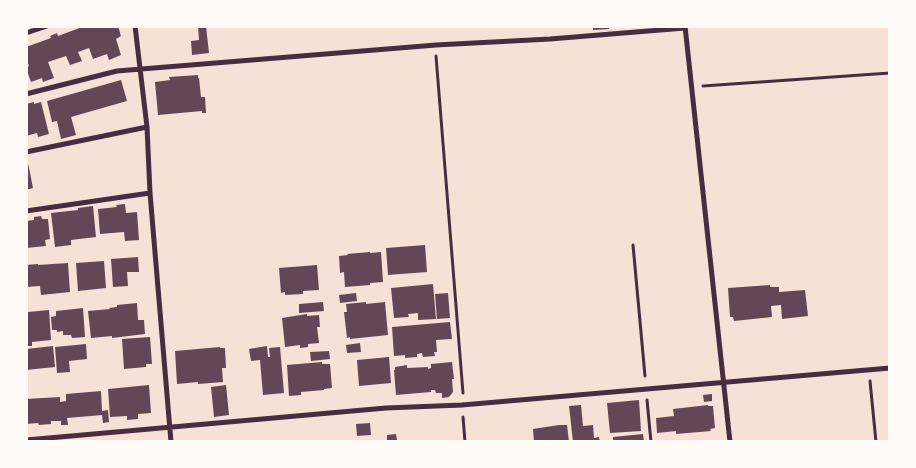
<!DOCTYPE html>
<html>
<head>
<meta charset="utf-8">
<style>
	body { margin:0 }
	#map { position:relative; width:916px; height:468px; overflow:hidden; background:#f7e1d7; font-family:"Work Sans",sans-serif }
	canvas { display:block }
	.frame { position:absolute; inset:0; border:28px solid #fffaf5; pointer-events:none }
</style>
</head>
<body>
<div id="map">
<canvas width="916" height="468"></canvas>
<div class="frame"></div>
</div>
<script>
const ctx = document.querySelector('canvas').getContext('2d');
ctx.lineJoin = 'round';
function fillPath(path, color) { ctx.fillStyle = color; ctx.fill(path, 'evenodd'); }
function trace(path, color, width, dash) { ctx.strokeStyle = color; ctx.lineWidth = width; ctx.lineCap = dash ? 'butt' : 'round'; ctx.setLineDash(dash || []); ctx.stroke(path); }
const building = new Path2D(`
	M 85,26 L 118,26 L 121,36 L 116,39 L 121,55 L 109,60 L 107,54 L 93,59 L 89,48 L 78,52 L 82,61 L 70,65 L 66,56 L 48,62 L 54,78 L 43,82 L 42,78 L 31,82 L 26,68 L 26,67 L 29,66 L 26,59 L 26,47 L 51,38 L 50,36 L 57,33 L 58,36 Z
	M 198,26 L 206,26 L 209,53 L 192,55 L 191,41 L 199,40 Z
	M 593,26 L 608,26 L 609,29 L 593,30 Z
	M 198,75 L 198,78 L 199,78 L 201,97 L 205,97 L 206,113 L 202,113 L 202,111 L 158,115 L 155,82 L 170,80 L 169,77 Z
	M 121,80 L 127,101 L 71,117 L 76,135 L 61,139 L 57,121 L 52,122 L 47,101 Z
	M 34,102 L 34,104 L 41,102 L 49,134 L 38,137 L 37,133 L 26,136 L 26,104 Z
	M 26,163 L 28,163 L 33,188 L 26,190 Z
	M 125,204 L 126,213 L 137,212 L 139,240 L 125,241 L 124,232 L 100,234 L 98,209 L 117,207 L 116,205 Z
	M 93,206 L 96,237 L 71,240 L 71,245 L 55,247 L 51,213 L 78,210 L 78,208 Z
	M 41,216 L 42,219 L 48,219 L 50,239 L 45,240 L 46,246 L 26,248 L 26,221 L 34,220 L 34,217 Z
	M 425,245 L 427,272 L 388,275 L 386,248 Z
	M 370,252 L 370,253 L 381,252 L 383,282 L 370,283 L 370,285 L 345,287 L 344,272 L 340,273 L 339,256 L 348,255 L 347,254 Z
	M 138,257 L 139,272 L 127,272 L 128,286 L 113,287 L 111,259 Z
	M 104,261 L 106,288 L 78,291 L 76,263 Z
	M 68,263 L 70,292 L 41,295 L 40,286 L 26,287 L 26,265 L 38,264 L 38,265 Z
	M 317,265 L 319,290 L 303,291 L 303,294 L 285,295 L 285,292 L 281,293 L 279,268 Z
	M 433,284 L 436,319 L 418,320 L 418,313 L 408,314 L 409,317 L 394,318 L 391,288 Z
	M 770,285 L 770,287 L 779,287 L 779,292 L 805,290 L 808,316 L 782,319 L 781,305 L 771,306 L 772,317 L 734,321 L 733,317 L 730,317 L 728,288 Z
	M 356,293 L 357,301 L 340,303 L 339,295 Z
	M 448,293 L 450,318 L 437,319 L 435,294 Z
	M 323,302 L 324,311 L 299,313 L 299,304 Z
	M 366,302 L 366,304 L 385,302 L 388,335 L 350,339 L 350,337 L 347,338 L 344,312 L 347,312 L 346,304 Z
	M 137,303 L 138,320 L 144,320 L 145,334 L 112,338 L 112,336 L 91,338 L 88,311 L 110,309 L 109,308 L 117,307 L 117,305 Z
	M 83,308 L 85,337 L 72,338 L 71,335 L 63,335 L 63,331 L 57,332 L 57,330 L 52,330 L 51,317 L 56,316 L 56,311 Z
	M 49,310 L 51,340 L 32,342 L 32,346 L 26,346 L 26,313 L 28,312 Z
	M 307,314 L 307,316 L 319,315 L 320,327 L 317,327 L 319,343 L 308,344 L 308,347 L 300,348 L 300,345 L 285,347 L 282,318 Z
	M 450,322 L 452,339 L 436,340 L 437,352 L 434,352 L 435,356 L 423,357 L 422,353 L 417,354 L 417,357 L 405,358 L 405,355 L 394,356 L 392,327 Z
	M 150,337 L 152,364 L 146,364 L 146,367 L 124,369 L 122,339 Z
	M 360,343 L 361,352 L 347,353 L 346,345 Z
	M 86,344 L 87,359 L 69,361 L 70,372 L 57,373 L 55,347 Z
	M 53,346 L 55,367 L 26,370 L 26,349 Z
	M 267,346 L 268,357 L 270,357 L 269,348 L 280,347 L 284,393 L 263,395 L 260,360 L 251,361 L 249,349 Z
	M 220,347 L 220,348 L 225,348 L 226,368 L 222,368 L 223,382 L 198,384 L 198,382 L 177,384 L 175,351 Z
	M 329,351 L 330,359 L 311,361 L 310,352 Z
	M 389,357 L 391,383 L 359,386 L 357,360 Z
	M 322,362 L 322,364 L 330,364 L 332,388 L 324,389 L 324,390 L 301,392 L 301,395 L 289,396 L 287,365 Z
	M 452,362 L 454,379 L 452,379 L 453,392 L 449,397 L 442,398 L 442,393 L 436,393 L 435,390 L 431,390 L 431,392 L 396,395 L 394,370 L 395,370 L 395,367 L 407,365 L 407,368 L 428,367 L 428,369 L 431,368 L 431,364 Z
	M 149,385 L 151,413 L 138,414 L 138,419 L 127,420 L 127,416 L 110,417 L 108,389 Z
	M 226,385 L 229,415 L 214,417 L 211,387 Z
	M 101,391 L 102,411 L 108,410 L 109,422 L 103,423 L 102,415 L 67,418 L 68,425 L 61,425 L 61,421 L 51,421 L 51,424 L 39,425 L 38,423 L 26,424 L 26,399 L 60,397 L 60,402 L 66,401 L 66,394 Z
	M 712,394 L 712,401 L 704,402 L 703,395 Z
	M 639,400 L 641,431 L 610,433 L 607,403 Z
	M 581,405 L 583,426 L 593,425 L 594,438 L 599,437 L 600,442 L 573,442 L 569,406 Z
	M 708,405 L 708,406 L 713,406 L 715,428 L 710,429 L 711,431 L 676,434 L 676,431 L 657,433 L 656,418 L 674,416 L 673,409 Z
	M 370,423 L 371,435 L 357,436 L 356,424 Z
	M 559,425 L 567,425 L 569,442 L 534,442 L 533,429 Z
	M 396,434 L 397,440 L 387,441 L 387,435 Z
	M 643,434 L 644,442 L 613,442 L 613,437 Z`);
const path = new Path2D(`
	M 436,56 L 463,393
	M 703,86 L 890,73
	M 633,245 L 645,376
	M 870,381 L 876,442
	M 647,400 L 651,442
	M 463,417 L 465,442`);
const minor = new Path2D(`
	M 135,26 L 147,127 L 150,193 L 171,442
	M 685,26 L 730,442
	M 26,33 L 47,26
	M 26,94 L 117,71 L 436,45 L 550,39 L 685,28
	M 26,152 L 147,127
	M 26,211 L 150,193
	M 26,440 L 386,408 L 462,405 L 890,368`);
fillPath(building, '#644757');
trace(path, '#4a2c40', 3);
trace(minor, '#4a2c40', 5);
</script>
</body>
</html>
